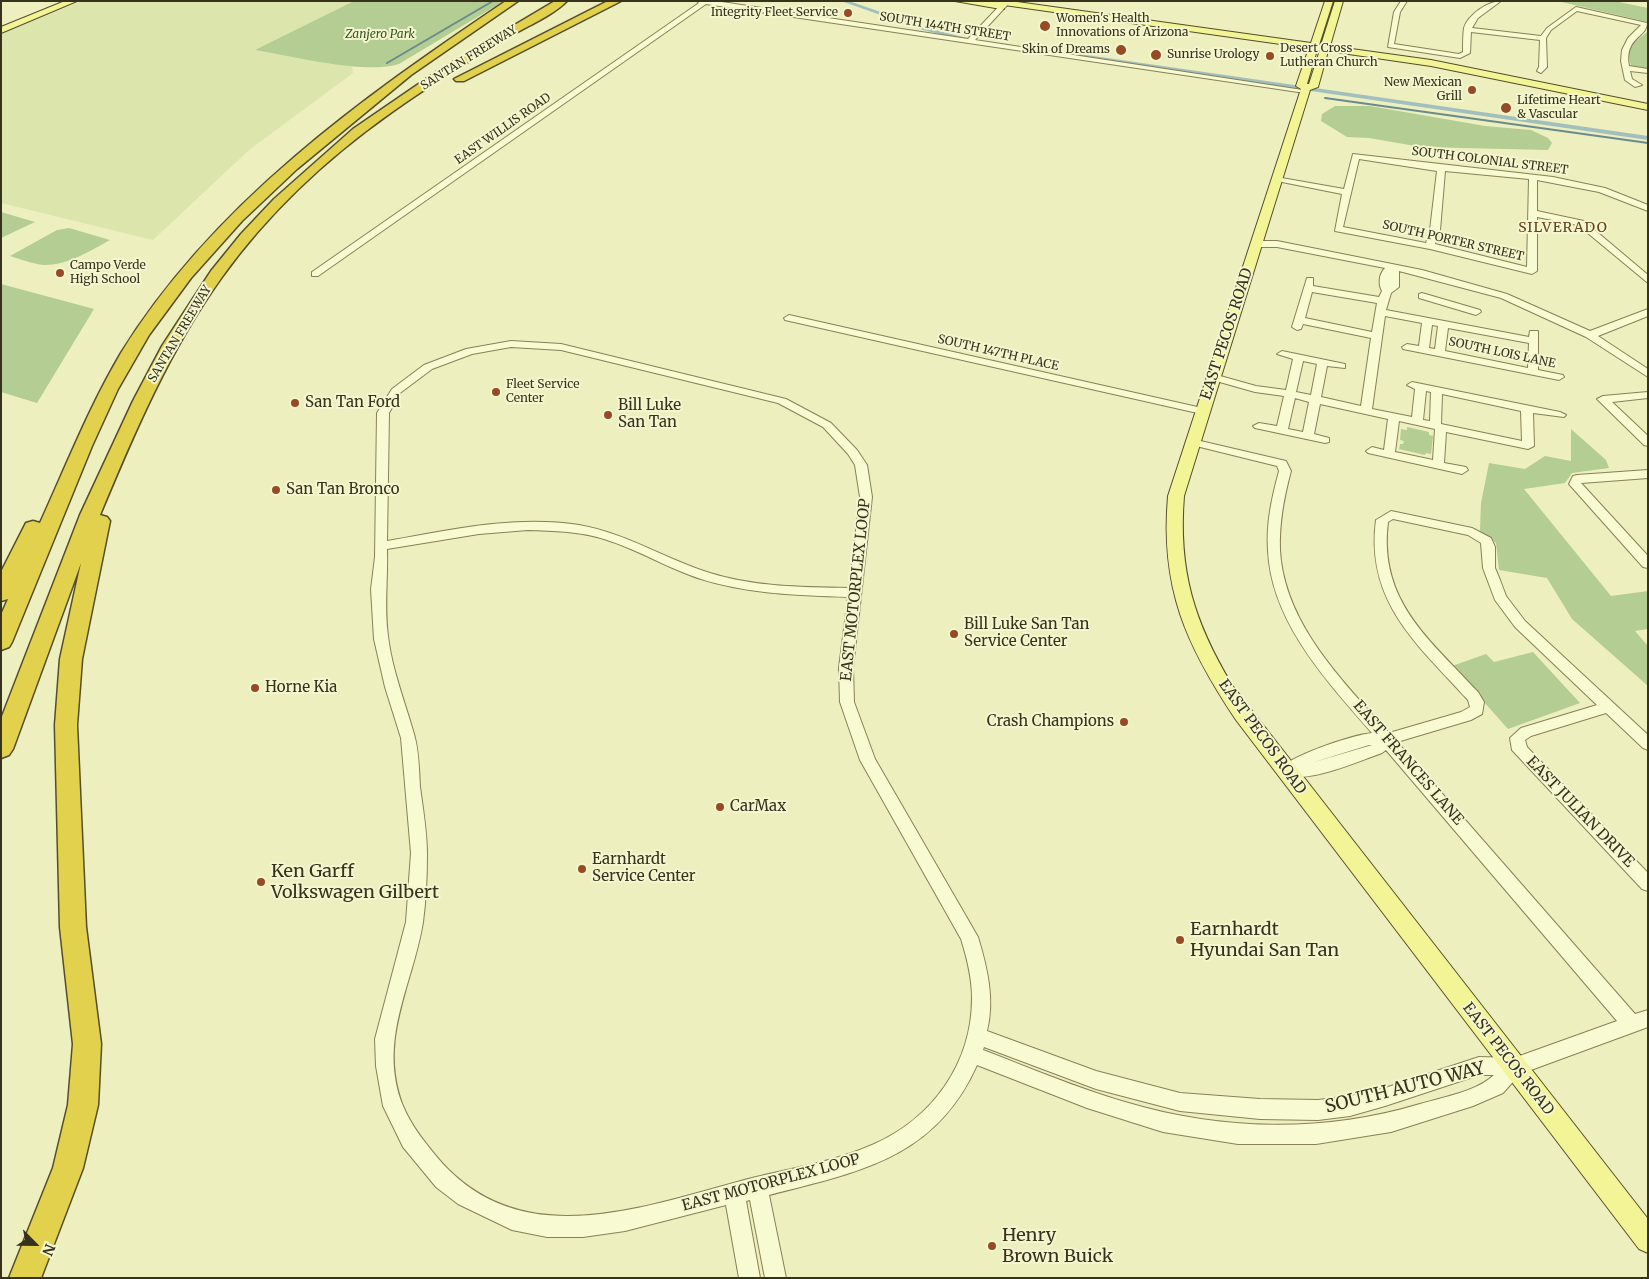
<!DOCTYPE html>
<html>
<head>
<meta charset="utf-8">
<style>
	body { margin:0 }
	#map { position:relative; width:1649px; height:1279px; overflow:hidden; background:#edefbf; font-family:Merriweather,serif }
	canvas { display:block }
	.frame { position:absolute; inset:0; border:2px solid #37321c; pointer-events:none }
	.north { position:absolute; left:10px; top:1219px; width:50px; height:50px; -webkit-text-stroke:4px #f4f6cf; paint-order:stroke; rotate:113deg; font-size:14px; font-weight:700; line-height:20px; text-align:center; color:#37321c }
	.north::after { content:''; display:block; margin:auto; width:18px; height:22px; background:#37321c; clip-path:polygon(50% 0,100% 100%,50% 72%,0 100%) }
</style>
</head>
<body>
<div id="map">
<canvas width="1649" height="1279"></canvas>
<div class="frame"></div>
<div class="north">N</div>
</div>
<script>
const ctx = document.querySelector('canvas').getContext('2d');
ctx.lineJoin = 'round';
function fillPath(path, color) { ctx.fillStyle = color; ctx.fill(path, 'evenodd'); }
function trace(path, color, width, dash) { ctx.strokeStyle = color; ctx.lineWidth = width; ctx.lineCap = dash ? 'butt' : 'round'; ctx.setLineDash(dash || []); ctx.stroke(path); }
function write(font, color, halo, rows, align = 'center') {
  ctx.font = font + ' Merriweather,serif'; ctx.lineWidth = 4; ctx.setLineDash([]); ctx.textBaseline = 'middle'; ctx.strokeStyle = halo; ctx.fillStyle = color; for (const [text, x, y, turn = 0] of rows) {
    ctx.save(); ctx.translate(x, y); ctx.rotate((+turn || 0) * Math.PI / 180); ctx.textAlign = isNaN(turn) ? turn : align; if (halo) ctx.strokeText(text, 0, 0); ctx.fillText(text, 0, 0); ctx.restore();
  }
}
const farmland = new Path2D(`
	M 83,1 L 354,1 L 256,50 L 339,64 L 352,67 L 353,73 L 249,150 L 153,240 L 1,203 L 1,33 Z`);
const green = new Path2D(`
	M 354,1 L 504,1 L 399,64 C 365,75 292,56 255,50 Z
	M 1557,1 L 1614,1 L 1648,8 L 1648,22 Z
	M 1648,31 L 1648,69 L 1631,66 C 1626,42 1633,45 1648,31 Z
	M 1335,106 L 1370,106 L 1485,126 L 1531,130 L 1548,138 L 1552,143 L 1548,150 L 1421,147 L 1369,138 L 1347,137 L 1321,121 L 1322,114 Z
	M 1,212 L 35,222 L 1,238 Z
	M 69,228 L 110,240 C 90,251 68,265 44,265 C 33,264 20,259 10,256 L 57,230 Z
	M 1,284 L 94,309 L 37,403 L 1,392 Z
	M 1407,427 L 1429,432 L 1429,435 L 1433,436 L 1431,454 L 1426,453 L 1425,455 L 1399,449 L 1400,444 L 1403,444 L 1404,441 L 1400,440 L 1401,429 L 1407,430 Z
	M 1571,429 L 1606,460 L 1609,468 L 1572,473 L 1565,483 L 1524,489 L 1611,596 L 1648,591 L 1648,629 L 1635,631 L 1648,646 L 1648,686 L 1572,619 L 1547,578 L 1499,570 L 1496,543 L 1480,531 L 1481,503 L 1489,463 L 1525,469 L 1545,456 L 1571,461 Z
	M 1533,652 L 1580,703 L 1508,729 L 1452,666 L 1486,654 L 1494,662 Z`);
const stream = new Path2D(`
	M 387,63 L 493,1
	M 1325,98 L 1648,143`);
const canal = new Path2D(`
	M 841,1 L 849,1 L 927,28 L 971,39 L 968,41 L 923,30 Z
	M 1024,46 L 1648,136 L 1648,140 L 1022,49 Z`);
const minor = new Path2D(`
	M 697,1 L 715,1 L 968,39 L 1004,1 L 1011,1 L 975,40 L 1309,91 L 1305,93 L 706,4 L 318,276 L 312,276 L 312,272 L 699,3 Z
	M 1401,1 L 1407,1 L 1400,12 L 1394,44 L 1459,54 L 1463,52 C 1463,45 1463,34 1464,28 C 1468,15 1488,1 1501,1 L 1478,18 L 1472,28 L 1541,36 L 1547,28 L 1576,7 L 1647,23 C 1647,38 1624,37 1629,66 L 1648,69 L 1648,73 L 1630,71 L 1632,79 L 1642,85 L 1635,87 L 1625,80 L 1621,61 L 1622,50 L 1628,38 L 1641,25 L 1577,11 L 1551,30 L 1546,38 L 1547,67 L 1541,73 L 1537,71 L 1539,67 L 1540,40 L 1471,32 L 1470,53 L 1460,58 L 1388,47 L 1394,12 Z
	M 1353,154 L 1553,177 L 1605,188 L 1648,205 L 1648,211 L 1599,192 L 1537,180 L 1537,211 L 1584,221 L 1648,275 L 1648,283 L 1578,225 L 1537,217 L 1537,271 L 1532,274 L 1430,249 L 1335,231 L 1342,194 L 1272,180 L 1276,177 L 1344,189 ZM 1359,159 L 1437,171 L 1430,230 L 1426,243 L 1343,227 ZM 1445,171 L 1529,179 L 1527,267 L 1435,244 L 1440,230 Z
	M 1277,241 L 1422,270 L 1507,294 L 1590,331 L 1648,309 L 1648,316 L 1598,336 L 1648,369 L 1648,377 L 1586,337 L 1501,298 L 1399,271 L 1399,287 L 1391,293 L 1386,310 L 1529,337 L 1530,331 L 1538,331 L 1538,370 L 1563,375 L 1564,377 L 1559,380 L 1403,349 L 1402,347 L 1407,344 L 1419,346 L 1422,323 L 1385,316 L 1372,409 L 1412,417 L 1415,389 L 1407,385 L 1412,382 L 1560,412 L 1566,415 L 1564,417 L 1533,413 L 1534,446 L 1528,449 L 1446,432 L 1444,463 L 1466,467 L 1468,470 L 1462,474 L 1368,453 L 1366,451 L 1372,447 L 1384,450 L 1388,419 L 1320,404 L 1314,434 L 1329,438 L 1329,442 L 1325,443 L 1255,428 L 1253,426 L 1259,423 L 1277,426 L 1284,396 L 1255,392 L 1209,379 L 1209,375 L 1213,374 L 1256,386 L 1286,390 L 1293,359 L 1277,354 L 1282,351 L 1345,364 L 1345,368 L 1327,366 L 1321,397 L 1361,406 L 1371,338 L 1303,324 L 1301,329 L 1297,330 L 1292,327 L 1307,278 L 1313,278 L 1313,286 L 1379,297 L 1382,291 C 1378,284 1379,274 1385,268 L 1277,247 L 1256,247 L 1251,244 L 1256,241 ZM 1312,292 L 1377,303 L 1372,332 L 1305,318 ZM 1432,325 L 1438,326 L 1435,349 L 1429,348 ZM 1448,328 L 1529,343 L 1528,368 L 1445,351 ZM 1303,361 L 1317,364 L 1311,395 L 1296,392 ZM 1426,391 L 1431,392 L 1430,421 L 1423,420 ZM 1442,394 L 1521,411 L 1522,441 L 1441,424 ZM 1295,398 L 1309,402 L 1303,432 L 1288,429 ZM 1399,421 L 1435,429 L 1433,460 L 1395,452 Z
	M 1422,293 L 1480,310 L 1481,312 L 1476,315 L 1419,298 L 1419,294 Z
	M 789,315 L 1202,408 L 1208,411 L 1202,414 L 785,320 L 784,318 Z
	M 511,341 L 561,344 L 786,399 L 831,423 L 857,450 L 867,465 L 872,497 L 853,668 L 854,702 L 875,759 L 978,937 C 987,967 995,999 987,1031 L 1096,1071 L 1180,1093 L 1260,1099 L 1318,1100 L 1350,1096 L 1385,1088 L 1479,1057 L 1514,1058 L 1617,1021 L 1386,750 L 1382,753 C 1356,762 1308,784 1282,775 L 1279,771 C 1287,756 1353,735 1372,733 C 1327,681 1271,622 1268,550 C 1266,523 1272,497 1279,471 L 1277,466 L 1188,444 L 1186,442 L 1192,439 L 1286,461 L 1291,471 C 1284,497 1279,523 1280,550 C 1284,624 1343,681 1389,733 L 1461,712 L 1470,707 L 1468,700 C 1418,645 1365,602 1376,520 L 1391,511 L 1472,528 L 1491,538 L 1495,547 L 1495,568 L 1500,580 L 1506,596 L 1525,621 L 1648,735 L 1648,750 L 1643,748 L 1606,713 L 1531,736 L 1525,740 L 1527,747 L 1648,873 L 1648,891 L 1642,889 L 1512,750 L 1510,738 L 1521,728 L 1597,705 L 1515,627 L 1495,600 L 1483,568 L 1481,543 L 1468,535 L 1393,519 L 1388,522 C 1378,601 1430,640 1478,692 L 1484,702 L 1482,714 L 1471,720 L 1397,742 L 1635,1014 L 1648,1010 L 1648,1027 L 1520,1074 L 1503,1093 L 1473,1106 L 1391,1132 L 1316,1144 L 1238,1144 L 1163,1132 L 1087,1108 L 977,1065 C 935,1159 858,1172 769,1195 L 786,1278 L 765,1278 L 750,1200 L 746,1201 L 760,1278 L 739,1278 L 726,1205 L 625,1231 L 583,1237 L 547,1237 L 512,1230 L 458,1204 L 436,1187 L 403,1147 L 383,1106 L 376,1066 L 375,1039 L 406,922 L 411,853 L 401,738 L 385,687 L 374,639 L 371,589 L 375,557 L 377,413 L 392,389 L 424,365 L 466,349 ZM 511,347 L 561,350 L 778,403 L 823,427 L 848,454 L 855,465 L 860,497 L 849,588 C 803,587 754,587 710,573 C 665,559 626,533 579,525 C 515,515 450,530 387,541 L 389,413 L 400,393 L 432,369 L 472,354 ZM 528,530 C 554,531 581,531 607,540 C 639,550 669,569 701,579 C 748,594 798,595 848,597 L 839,668 L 840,702 L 860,760 L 961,939 C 967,958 972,978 972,998 C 972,1064 932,1119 872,1145 C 836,1161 794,1168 756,1177 C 649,1204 521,1259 436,1156 C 423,1140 411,1125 403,1106 C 377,1040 413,985 423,922 C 426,900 427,876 427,854 C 427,832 423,809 420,787 C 419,770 419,751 414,734 C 405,702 392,670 388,636 C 384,606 388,579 387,549 L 479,534 ZM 1369,745 L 1372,745 L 1311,763 ZM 984,1047 L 1096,1089 L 1180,1111 L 1260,1119 L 1318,1120 L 1350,1116 L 1385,1106 L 1479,1075 L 1494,1075 C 1476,1092 1443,1097 1420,1104 C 1323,1133 1222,1131 1125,1102 C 1077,1088 1030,1068 983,1050 Z
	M 1648,392 L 1648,398 L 1612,402 L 1648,436 L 1648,446 L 1644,445 L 1597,399 L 1603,396 Z
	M 1648,470 L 1648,478 L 1581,483 L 1648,556 L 1648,568 L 1643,567 L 1569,484 L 1573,476 L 1577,475 Z`);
const major = new Path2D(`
	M 65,1 L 77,1 L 1,33 L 1,27 Z
	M 955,1 L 1010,1 L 1311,43 L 1325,1 L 1333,1 L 1319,45 L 1321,45 L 1335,1 L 1343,1 L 1330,46 L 1431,60 L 1648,104 L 1648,110 L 1431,66 L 1328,51 L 1318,87 L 1310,90 L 1184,496 C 1178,570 1194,622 1232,685 L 1648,1219 L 1648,1253 L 1639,1249 L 1236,720 C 1186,645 1160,588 1168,496 L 1301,89 L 1296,86 L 1309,48 L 1004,5 L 1004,9 L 1001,9 ZM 1317,50 L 1320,50 L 1309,84 L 1307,84 Z`);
const highway = new Path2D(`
	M 506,1 L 518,1 L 411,75 L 297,169 L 242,221 L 191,278 L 149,335 L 118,389 L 92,446 L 12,642 L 9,647 L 1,650 L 1,615 L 8,599 L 1,601 L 1,572 L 26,523 L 33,521 L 40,523 C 66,466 89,407 121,353 C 214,203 362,98 506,1 Z
	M 555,1 L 567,1 C 552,16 527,26 509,37 C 469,61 430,85 392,112 C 328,157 267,214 222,277 C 170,349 134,433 100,515 L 107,517 L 110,521 L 82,659 L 77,725 L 86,927 L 101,1044 L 98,1105 L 83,1168 L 41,1278 L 9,1278 L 53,1168 L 68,1105 L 73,1044 L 60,927 L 55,725 L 60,659 L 81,563 L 13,749 L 9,755 L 1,758 L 1,719 L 80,515 L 133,401 L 162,346 L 211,271 L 241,234 L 274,199 L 353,129 L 439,70 Z
	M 608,1 L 621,1 L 464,81 L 456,81 L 454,79 Z`);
const markers = [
	[848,13,5,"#984a25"],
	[1045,26,6,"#984a25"],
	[1121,50,6,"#984a25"],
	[1156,55,6,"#984a25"],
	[1270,56,5,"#984a25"],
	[1472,90,5,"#984a25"],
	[1506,108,6,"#984a25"],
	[60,273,5,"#984a25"],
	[496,392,5,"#984a25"],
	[295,403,5,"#984a25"],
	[608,415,5,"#984a25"],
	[276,490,5,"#984a25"],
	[954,634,5,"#984a25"],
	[255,688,5,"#984a25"],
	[1124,722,5,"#984a25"],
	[720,807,5,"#984a25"],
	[582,869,5,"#984a25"],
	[261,882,5,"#984a25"],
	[1180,940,5,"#984a25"],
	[992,1246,5,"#984a25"]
];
const farPoinames = [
	["Integrity Fleet Service",838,13,"right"],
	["Women's Health",1056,19],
	["Innovations of Arizona",1056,33],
	["Desert Cross",1280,49],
	["Lutheran Church",1280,63],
	["Skin of Dreams",1110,50,"right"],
	["Sunrise Urology",1167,55],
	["New Mexican",1462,83,"right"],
	["Grill",1462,97,"right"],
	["Lifetime Heart",1517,101],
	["& Vascular",1517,115],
	["Campo Verde",70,266],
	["High School",70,280],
	["Fleet Service",506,385],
	["Center",506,399]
];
const farStreetnames = [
	["SOUTH 144TH STREET",945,27,9],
	["SANTAN FREEWAY",469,58,-32],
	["EAST WILLIS ROAD",503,129,-35],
	["SOUTH COLONIAL STREET",1490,161,7],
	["SOUTH PORTER STREET",1453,241,13],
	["SANTAN FREEWAY",180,334,-59],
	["SOUTH 147TH PLACE",998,353,13],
	["SOUTH LOIS LANE",1502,353,12]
];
const farParknames = [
	["Zanjero Park",380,35]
];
const farNeighbourhoodnames = [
	["SILVERADO",1563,228]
];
const streetNames = [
	["EAST PECOS ROAD",1227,334,-72],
	["EAST MOTORPLEX LOOP",856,590,-84],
	["EAST PECOS ROAD",1262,737,54],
	["EAST FRANCES LANE",1408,763,49],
	["EAST JULIAN DRIVE",1580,812,46],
	["EAST PECOS ROAD",1508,1059,52],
	["EAST MOTORPLEX LOOP",771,1183,-15]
];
const poiNames = [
	["San Tan Ford",305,403],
	["Bill Luke",618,406],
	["San Tan",618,423],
	["San Tan Bronco",286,490],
	["Bill Luke San Tan",964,625],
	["Service Center",964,642],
	["Horne Kia",265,688],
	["Crash Champions",1114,722,"right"],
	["CarMax",730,807],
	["Earnhardt",592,860],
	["Service Center",592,877]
];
const nearPoinames = [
	["Ken Garff",271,872],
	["Volkswagen Gilbert",271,893],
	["Earnhardt",1190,930],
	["Hyundai San Tan",1190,951],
	["Henry",1002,1236],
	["Brown Buick",1002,1257]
];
const nearStreetnames = [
	["SOUTH AUTO WAY",1405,1088,-14]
];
fillPath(farmland, '#dbe5ac');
fillPath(green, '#b3cd93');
trace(stream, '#698b8e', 2);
fillPath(canal, '#a2bfc0');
trace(minor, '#888157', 2);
trace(major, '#554d2c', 2);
trace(highway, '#554d2c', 3);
fillPath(minor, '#f8fad2');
fillPath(major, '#f2f495');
fillPath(highway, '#e1d14c');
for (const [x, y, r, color] of markers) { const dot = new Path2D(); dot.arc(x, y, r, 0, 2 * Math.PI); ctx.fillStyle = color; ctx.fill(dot); trace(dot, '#f4f6cf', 2); }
write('12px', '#37321c', '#f4f6cf', farPoinames, 'left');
write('12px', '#37321c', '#f4f6cf', farStreetnames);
write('italic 12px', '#375422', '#f4f6cf', farParknames);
ctx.letterSpacing = '1px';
write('14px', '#64421a', '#f4f6cf', farNeighbourhoodnames);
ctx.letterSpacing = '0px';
write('15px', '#37321c', '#f4f6cf', streetNames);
write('15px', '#37321c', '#f4f6cf', poiNames, 'left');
write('18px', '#37321c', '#f4f6cf', nearPoinames, 'left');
write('18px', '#37321c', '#f4f6cf', nearStreetnames);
</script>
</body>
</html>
